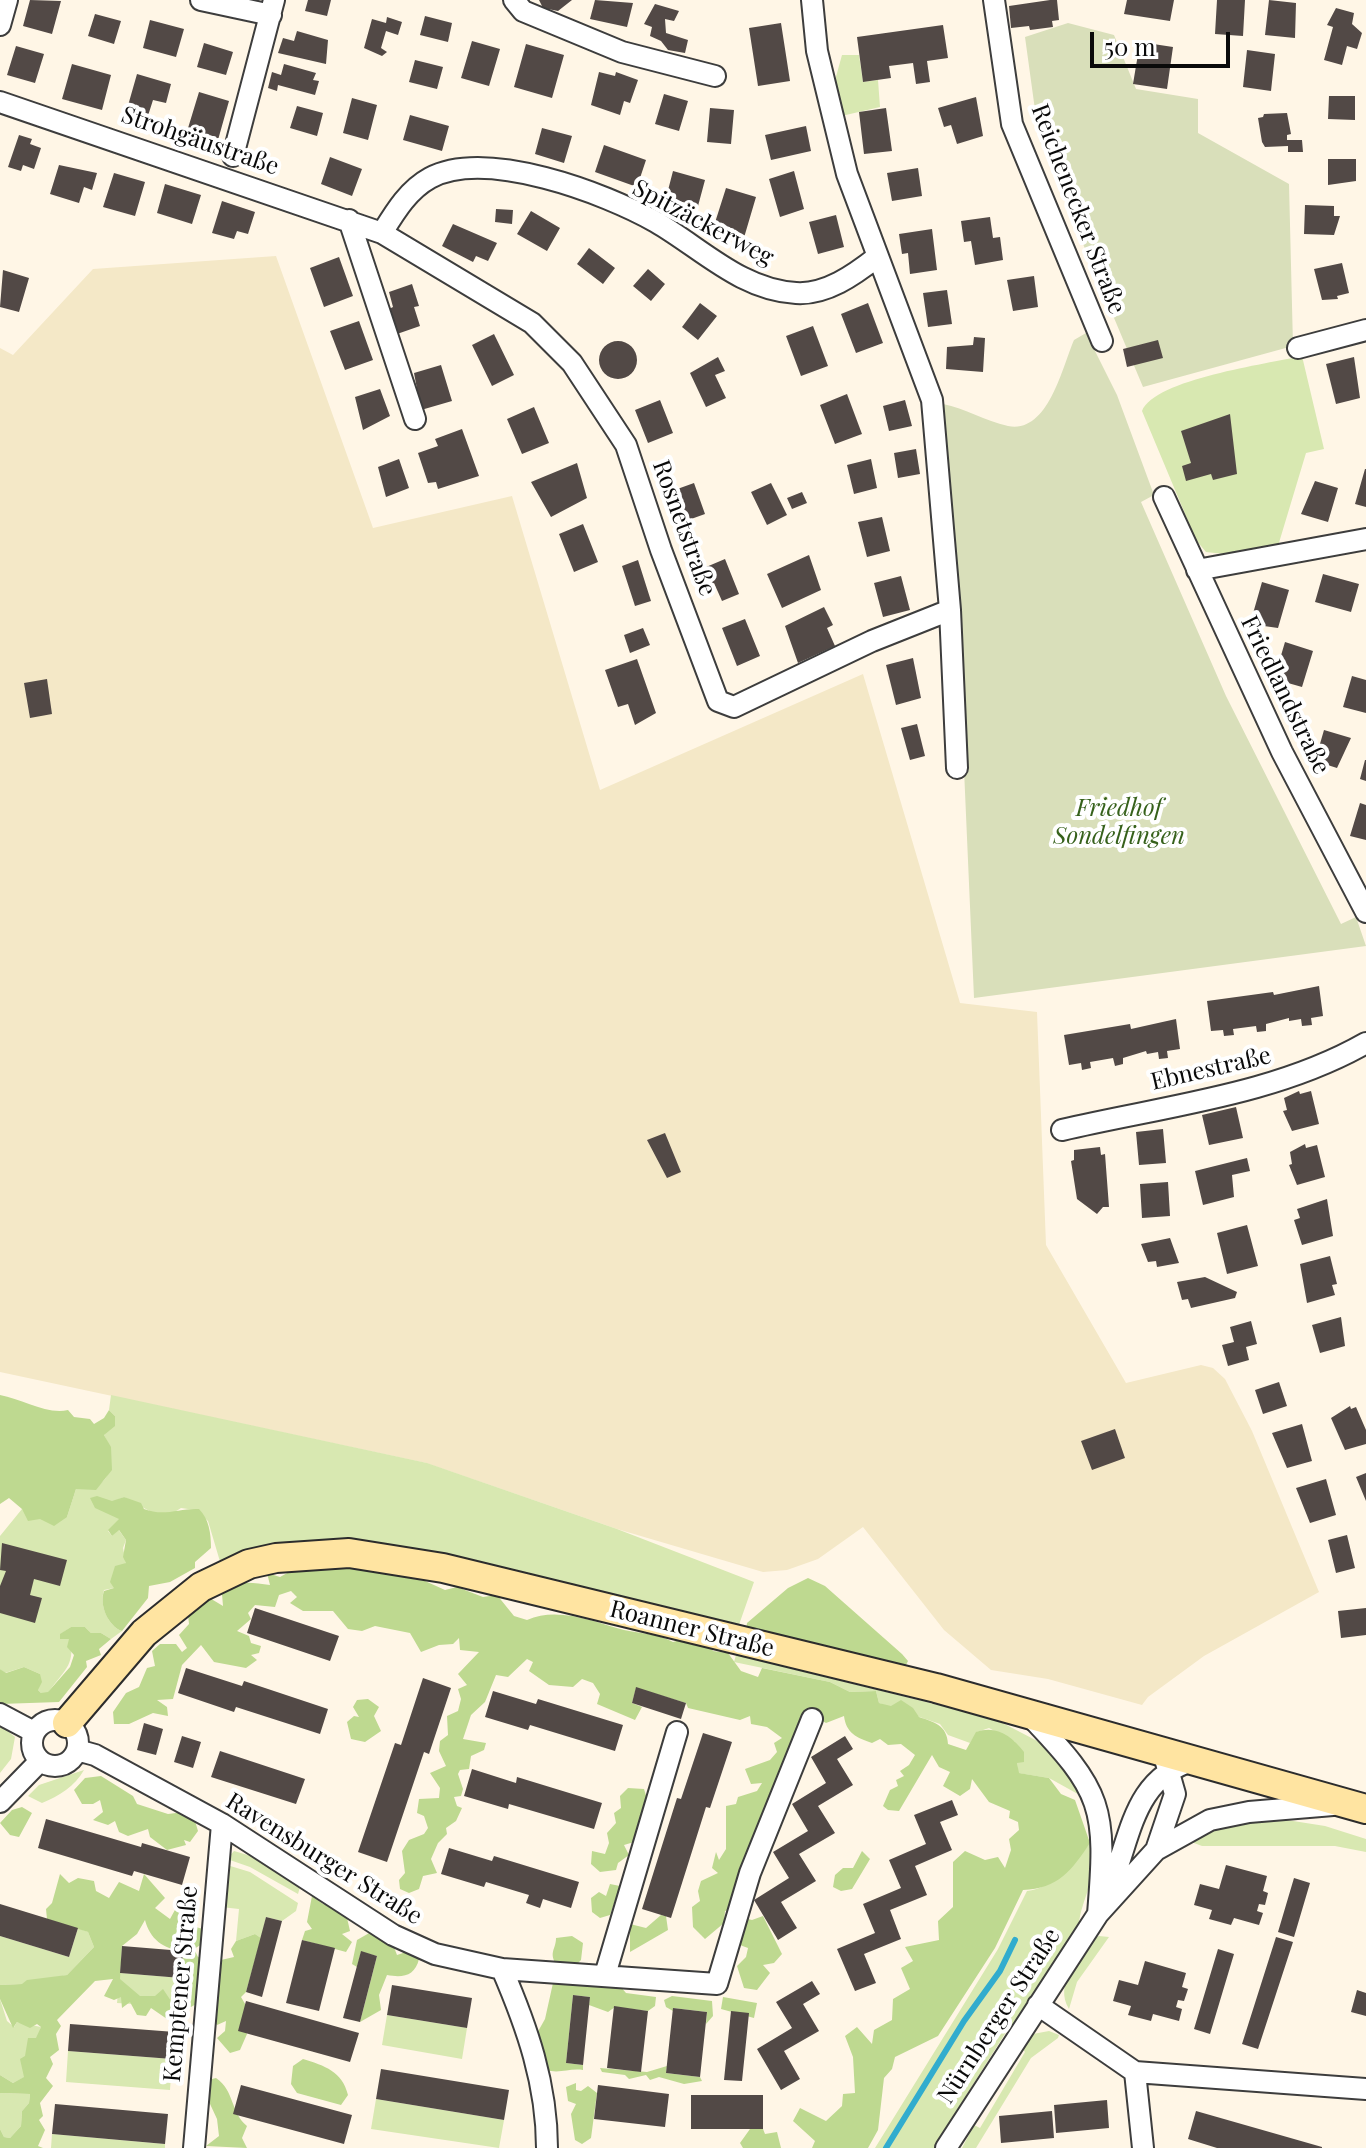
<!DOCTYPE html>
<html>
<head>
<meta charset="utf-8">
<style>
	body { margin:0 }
	#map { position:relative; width:1366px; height:2148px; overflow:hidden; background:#fff6e6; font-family:"Playfair Display",serif }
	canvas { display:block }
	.scale { position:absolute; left:1090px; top:32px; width:140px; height:36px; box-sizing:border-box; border:4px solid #0a0a0a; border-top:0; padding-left:10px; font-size:24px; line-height:28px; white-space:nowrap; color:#0a0a0a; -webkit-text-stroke:6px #fff; paint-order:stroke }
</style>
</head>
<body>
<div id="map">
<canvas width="1366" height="2148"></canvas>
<div class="scale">50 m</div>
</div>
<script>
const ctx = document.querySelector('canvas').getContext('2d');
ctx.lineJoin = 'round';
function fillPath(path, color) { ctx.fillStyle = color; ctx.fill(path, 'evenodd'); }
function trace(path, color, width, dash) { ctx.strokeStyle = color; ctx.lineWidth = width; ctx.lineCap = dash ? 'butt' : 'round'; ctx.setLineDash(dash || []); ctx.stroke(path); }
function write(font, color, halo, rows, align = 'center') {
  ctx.font = font + ' "Playfair Display",serif'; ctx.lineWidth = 8; ctx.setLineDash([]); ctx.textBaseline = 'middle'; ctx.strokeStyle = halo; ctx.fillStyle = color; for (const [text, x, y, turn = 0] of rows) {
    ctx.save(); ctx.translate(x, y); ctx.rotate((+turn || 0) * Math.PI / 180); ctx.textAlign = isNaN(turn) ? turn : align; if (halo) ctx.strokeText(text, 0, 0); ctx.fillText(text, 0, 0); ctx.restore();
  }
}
const farmland = new Path2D(`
	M 276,256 L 373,528 L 512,496 L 600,790 L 863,674 L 960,1003 L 1037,1012 L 1046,1245 L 1126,1383 L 1201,1365 L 1213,1368 L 1225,1379 L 1252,1431 L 1319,1592 L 1204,1656 L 1148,1697 L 1142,1705 L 1048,1679 L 991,1670 L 944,1630 L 863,1527 L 818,1559 L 787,1570 L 763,1572 L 617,1529 L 426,1463 L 0,1372 L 0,348 L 13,355 L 93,269 Z`);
const green = new Path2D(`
	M 842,55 L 859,55 L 863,82 L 878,80 L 880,107 L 833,118 L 829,102 Z
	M 1302,356 L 1324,449 L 1306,453 L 1278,546 L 1224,554 L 1206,552 L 1196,540 L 1142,411 C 1155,379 1267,364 1302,356 Z
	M 111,1395 L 427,1463 L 617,1529 L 754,1582 L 734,1639 L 406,1560 L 224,1575 L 208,1521 L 195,1510 L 181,1508 L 170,1515 L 153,1513 L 124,1497 L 112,1502 L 110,1512 L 120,1519 L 108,1531 L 112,1536 L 118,1529 L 126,1540 L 123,1548 L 126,1563 L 116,1573 L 114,1588 L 104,1590 C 99,1605 108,1626 122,1631 L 111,1639 L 101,1633 L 91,1633 L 85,1627 L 71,1627 L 61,1634 L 70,1639 C 76,1666 62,1672 48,1693 L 41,1693 L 38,1690 L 40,1674 L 24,1667 L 5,1673 L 0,1669 L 0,1536 L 22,1509 L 40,1518 L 67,1517 L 76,1489 C 84,1487 95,1487 101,1483 C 115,1473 111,1447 104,1435 L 115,1416 L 109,1410 Z
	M 736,1655 L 995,1719 L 1045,1745 L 1068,1766 L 1085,1798 L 1049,1778 L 1018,1773 L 1015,1742 L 989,1728 L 977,1732 L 970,1743 L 948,1735 L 940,1724 L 879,1703 L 876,1691 L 850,1692 L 830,1682 L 734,1662 Z
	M 0,1725 L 15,1737 L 11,1759 L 0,1773 Z
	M 84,1770 C 75,1786 59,1796 42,1803 L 28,1796 L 39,1785 Z
	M 1274,1818 L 1325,1826 L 1366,1839 L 1366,1852 L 1335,1846 L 1202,1846 L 1186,1840 L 1231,1823 Z
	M 1090,1843 C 1104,1866 1080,1900 1079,1925 L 1012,2031 L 1008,2029 L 955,2113 L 958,2116 L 934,2148 L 875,2148 L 998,1949 L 1027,1891 C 1053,1888 1075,1863 1090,1843 Z
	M 234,1851 L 251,1856 L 300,1887 L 298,1894 L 250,1867 L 227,1859 Z
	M 227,1865 L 250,1872 L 298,1903 L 296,1911 L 282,1921 L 266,1917 L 261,1938 L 255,1934 L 236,1941 L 239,1909 L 221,1907 Z
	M 78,1928 L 88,1932 L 94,1947 L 67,1975 L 23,1984 L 0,1985 L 0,1936 L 69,1957 Z
	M 1099,1936 L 1109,1937 L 1077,1982 L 1069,2009 C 1054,1984 1078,1961 1092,1939 Z
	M 120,1973 L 181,1978 L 178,2007 L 117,2003 Z
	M 0,1999 L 7,2021 L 14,2027 L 17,2022 L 41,2027 L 25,2077 L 13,2083 L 0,2075 Z
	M 387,2015 L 467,2028 L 462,2059 L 382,2045 Z
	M 1049,2031 L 1059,2035 L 1058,2038 L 1031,2058 L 976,2148 L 962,2148 L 974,2125 L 980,2128 L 1025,2052 L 1021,2047 L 1033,2034 Z
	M 68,2051 L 172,2059 L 170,2090 L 66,2082 Z
	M 0,2093 L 30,2094 L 29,2103 L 22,2111 L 21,2126 L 10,2138 L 4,2137 L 0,2129 Z
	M 376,2099 L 504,2120 L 499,2148 L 371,2129 Z
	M 52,2134 L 165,2144 L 165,2148 L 51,2148 Z`);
const forest = new Path2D(`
	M 0,1395 C 22,1399 47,1415 68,1410 L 74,1417 L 90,1419 L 94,1424 L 104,1418 L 109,1410 L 115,1416 L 115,1426 L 104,1435 L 111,1447 L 112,1470 L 96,1490 L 76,1489 L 67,1517 L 54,1526 L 40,1519 L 28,1521 L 22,1509 L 9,1498 L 0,1504 Z
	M 97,1496 L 112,1501 L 124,1497 L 141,1503 L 144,1509 C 164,1517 179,1508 199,1509 C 209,1519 211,1533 211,1548 L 195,1562 L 195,1568 L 170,1582 L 149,1586 L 148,1598 L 122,1631 C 108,1626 99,1605 104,1591 L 114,1588 L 110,1582 L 115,1566 L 126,1563 L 123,1557 L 126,1540 L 119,1530 L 112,1536 L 108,1530 L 119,1519 L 95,1508 L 90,1498 Z
	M 359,1558 L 364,1570 L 425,1581 L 445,1590 L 457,1587 L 483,1597 L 497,1595 L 514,1616 L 527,1620 C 558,1606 594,1622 624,1630 C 642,1634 656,1633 673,1642 L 684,1639 L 711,1647 L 713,1651 L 728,1653 L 741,1671 L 758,1677 L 762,1668 L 830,1682 L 850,1692 L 876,1691 L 879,1703 L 891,1706 L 901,1700 L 913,1708 L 919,1717 C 934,1722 947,1725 948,1744 L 966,1750 L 976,1732 C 997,1725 1011,1736 1024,1752 L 1024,1762 L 1017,1763 L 1019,1773 L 1049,1778 L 1061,1794 L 1075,1800 L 1090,1843 C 1072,1870 1058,1889 1023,1890 L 995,1948 L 938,2036 L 895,2057 L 892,2069 L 884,2078 L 878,2130 L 868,2148 L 812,2148 L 815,2141 L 793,2121 L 800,2108 L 826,2121 L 842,2106 L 843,2094 L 855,2093 L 853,2057 L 845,2036 L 857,2027 L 872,2044 L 874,2030 L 892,2020 L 893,1999 L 910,1989 L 901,1968 L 913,1961 L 905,1947 L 939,1940 L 938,1921 L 953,1907 L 953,1862 L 965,1851 L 985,1860 L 998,1857 L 1005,1868 L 1011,1850 L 1009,1839 L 1019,1830 L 1018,1822 L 1009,1818 L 1010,1811 L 989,1802 L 972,1779 L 970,1789 L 960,1796 L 943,1786 L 950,1772 L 939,1767 L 932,1755 L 899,1811 L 888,1810 L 883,1806 L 890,1790 L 898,1786 L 896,1780 L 904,1776 L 900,1771 L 909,1765 L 915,1755 L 901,1744 L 888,1745 L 880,1739 L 872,1743 C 857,1738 846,1733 844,1716 L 826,1723 L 806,1711 L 738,1908 L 725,1911 L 724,1923 L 705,1939 L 693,1927 L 692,1907 L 700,1901 L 698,1891 L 701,1881 L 718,1873 L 712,1868 L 716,1852 L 719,1860 L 726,1849 L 726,1806 L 736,1804 L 738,1797 L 757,1791 L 762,1783 L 751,1784 L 745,1769 L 770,1760 L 777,1752 L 774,1743 L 782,1738 L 767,1727 L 751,1724 L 750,1716 L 740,1720 L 688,1708 L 686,1703 L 636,1688 L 632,1703 L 642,1707 L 635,1720 L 597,1704 L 600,1694 L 593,1683 L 582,1679 L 573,1687 L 549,1685 L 529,1671 L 533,1662 L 527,1659 L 508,1677 L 496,1675 L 485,1702 L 471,1715 L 463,1739 L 486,1743 L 484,1750 L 471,1756 L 469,1769 L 460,1770 L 458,1774 L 463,1789 L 461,1796 L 454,1797 L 457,1806 L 462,1808 L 456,1821 L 446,1828 L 447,1834 L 438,1843 L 431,1859 L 437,1873 L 423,1876 L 419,1889 L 409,1893 L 400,1889 L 399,1880 L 405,1873 L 402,1851 L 409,1840 L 424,1834 L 428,1828 L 424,1816 L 417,1813 L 419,1799 L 439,1798 L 440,1788 L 430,1773 L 446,1766 L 439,1751 L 440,1741 L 448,1735 L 447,1716 L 458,1711 L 461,1699 L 458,1689 L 467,1685 L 458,1674 L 479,1652 L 460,1650 L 459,1638 L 453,1644 L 439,1645 L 421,1652 L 410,1633 L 375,1626 L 362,1631 L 348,1629 L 333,1611 L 303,1611 L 290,1603 L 297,1597 L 291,1591 L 279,1595 L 275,1607 L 255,1605 L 248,1613 L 251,1619 L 237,1631 L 249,1636 L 251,1643 L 261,1646 L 259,1653 L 251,1655 L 257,1660 L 246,1668 L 214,1662 L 201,1645 L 182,1665 L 173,1699 L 157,1700 L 167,1707 L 168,1716 L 153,1713 L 129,1724 L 114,1724 L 113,1712 L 126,1693 L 139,1687 L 147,1668 L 155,1666 L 152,1651 L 160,1644 L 176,1644 L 182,1652 L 187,1648 L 179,1635 L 189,1624 L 188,1615 L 208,1597 L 223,1606 L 222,1594 C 236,1578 252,1583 270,1585 L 267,1573 L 280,1577 L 298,1567 L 306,1570 Z
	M 808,1578 L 825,1586 L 902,1654 L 908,1661 L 905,1667 L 746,1631 L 747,1623 L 788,1588 Z
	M 71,1627 L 85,1627 L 91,1633 L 101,1633 L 111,1639 L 99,1649 L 101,1655 L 86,1661 L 87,1667 L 59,1702 L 0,1704 L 0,1669 L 6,1673 L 24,1667 L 40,1674 L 42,1682 L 38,1690 L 41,1693 L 48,1692 L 70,1667 L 74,1655 L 67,1647 L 69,1639 L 60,1639 L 60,1634 Z
	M 368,1699 L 379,1707 L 374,1716 L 381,1731 L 365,1742 L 351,1739 L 347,1722 L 354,1716 L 359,1717 L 353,1707 L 357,1700 Z
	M 101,1776 L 133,1796 L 137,1804 L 168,1814 L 184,1812 L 195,1821 L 198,1831 L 190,1842 L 184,1840 L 186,1845 L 167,1850 L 150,1837 L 148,1829 L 128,1836 L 119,1832 L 115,1821 L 108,1825 L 93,1820 L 103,1812 L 100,1800 L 93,1804 L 82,1804 L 74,1790 L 85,1778 Z
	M 628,1788 L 644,1789 L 647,1799 C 641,1814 640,1828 634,1842 L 624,1845 L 629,1855 L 618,1863 L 616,1870 L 600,1872 L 591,1864 L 592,1851 L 605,1854 L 609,1843 L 607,1833 L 616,1823 L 614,1813 L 621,1808 L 620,1796 Z
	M 22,1807 L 32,1813 L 19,1837 L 10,1835 L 0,1823 L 12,1810 Z
	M 862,1851 L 870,1859 L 852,1889 L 841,1891 L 833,1887 L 835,1875 L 843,1868 L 853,1868 Z
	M 60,1874 L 69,1883 L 78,1878 L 94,1881 L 96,1891 L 109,1898 L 119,1882 L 139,1891 L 144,1874 L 165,1898 L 155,1908 L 170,1919 L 182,1897 L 193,1900 L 199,1914 L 192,1926 L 203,1929 L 210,1939 L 194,1949 L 198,1957 L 221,1960 L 234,1957 L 231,1949 L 236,1941 L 255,1934 L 261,1938 L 246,1992 L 241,1997 L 248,2009 L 242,2019 L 247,2034 L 240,2050 L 230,2053 L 217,2038 L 225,2031 L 226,2021 L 217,2025 L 198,2003 L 191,2007 L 183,2003 L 189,1983 L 181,1978 L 183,1951 C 163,1949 150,1939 145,1920 L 137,1934 L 122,1946 L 120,1979 L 140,1996 L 155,1996 L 163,1989 L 177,2010 L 175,2018 L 167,2019 L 151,2008 L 146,2016 L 137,2015 L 130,2002 L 122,2008 L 121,1997 L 114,2000 L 104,1996 L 113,1979 L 95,1981 L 57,2020 L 61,2026 L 56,2034 L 59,2050 L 50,2057 L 53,2064 L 46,2078 L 53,2086 L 40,2103 L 43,2116 L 39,2120 L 45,2130 L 38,2146 L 43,2148 L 0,2148 L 0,2129 L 4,2137 L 10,2138 L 21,2126 L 22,2111 L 29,2103 L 30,2094 L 0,2093 L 0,2075 L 13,2083 L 24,2077 L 20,2059 L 25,2056 L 28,2038 L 36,2038 L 41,2027 L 37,2024 L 30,2028 L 17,2022 L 13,2028 L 0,1999 L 0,1985 L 22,1984 L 27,1980 L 67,1975 L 94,1947 L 88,1932 L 47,1919 L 46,1909 L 52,1903 Z
	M 610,1884 L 620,1886 L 610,1915 L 600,1918 L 592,1912 L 591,1898 L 599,1892 L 606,1896 Z
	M 312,1896 L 323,1904 L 345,1909 L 350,1931 L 342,1934 L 352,1942 L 346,1952 L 302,1940 L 305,1931 L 312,1929 L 307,1922 Z
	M 661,1915 L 666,1916 L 668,1930 L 630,1952 L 630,1924 L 646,1928 Z
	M 736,1916 L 752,1920 L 763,1916 L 782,1954 L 774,1963 L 763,1965 L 770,1973 L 757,1990 L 744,1988 L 737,1966 L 746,1957 L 748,1948 L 737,1944 Z
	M 371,1932 L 392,1942 L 397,1955 L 406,1952 L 419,1959 C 415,1976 403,1978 387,1975 L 379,1995 L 381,2010 L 360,2022 L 377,1956 L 361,1952 L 357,1967 L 352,1964 L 357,1940 Z
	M 572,1936 L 583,1943 L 581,1960 L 575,1966 L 557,1966 C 548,1952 556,1950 556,1938 Z
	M 553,1983 L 620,1986 L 626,1993 L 656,1997 L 655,2006 L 648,2011 L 615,2007 L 608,2012 L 589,2005 L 590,1997 L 573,1995 L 566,2063 L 583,2065 L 583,2070 C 569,2068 560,2074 546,2070 L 536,2035 L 545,2019 Z
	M 672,1996 L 712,2001 L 713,2016 L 706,2024 L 707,2012 L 673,2008 L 673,2011 L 666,2007 L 664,2000 Z
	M 723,1997 L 757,2003 L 754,2018 L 721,2009 Z
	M 303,2059 C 325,2066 342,2071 348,2095 L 341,2105 L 297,2093 L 291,2084 L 293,2066 Z
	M 667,2066 L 666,2073 L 700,2077 L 702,2081 L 684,2084 L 659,2077 L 650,2080 L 646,2075 L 629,2079 L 625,2075 L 602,2072 L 600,2068 L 647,2072 Z
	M 216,2078 C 235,2091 230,2112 247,2126 L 242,2138 L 247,2148 L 206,2146 L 219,2136 L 217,2119 L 204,2091 L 208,2080 Z
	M 576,2083 L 576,2090 L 581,2091 L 588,2086 L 597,2093 L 591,2138 L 582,2144 L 575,2140 L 571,2114 L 576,2104 L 568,2101 L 566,2087 Z
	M 750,2129 L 763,2129 L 765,2134 L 777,2132 L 781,2148 L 743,2148 L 740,2143 Z`);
const cemetery = new Path2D(`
	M 1068,23 L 1114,35 L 1136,89 L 1198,99 L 1198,133 L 1289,184 L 1293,346 L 1143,387 L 1039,139 L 1025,37 Z
	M 1086,333 L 1117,395 L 1154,495 L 1141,502 L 1226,696 L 1341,924 L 1356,917 L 1366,946 L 974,998 L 957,609 L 943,404 C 965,408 985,421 1008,426 C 1048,434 1062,368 1074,340 Z`);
const stream = new Path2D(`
	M 886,2148 L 964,2021 L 1000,1971 L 1015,1940`);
const building = new Path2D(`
	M 30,0 L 61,1 L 52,34 L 23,26 Z
	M 308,0 L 331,0 L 327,16 L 305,11 Z
	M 539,0 L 572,0 L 558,11 L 543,8 Z
	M 595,0 L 633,3 L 627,27 L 590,19 Z
	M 1050,0 L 1057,0 L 1059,20 L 1052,21 L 1053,27 L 1030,30 L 1029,26 L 1011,28 L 1009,6 Z
	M 1127,0 L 1174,0 L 1170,21 L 1124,14 Z
	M 1217,0 L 1245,0 L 1243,36 L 1215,34 Z
	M 1269,0 L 1296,3 L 1295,38 L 1265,35 Z
	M 655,4 L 679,11 L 674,21 L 665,19 L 666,33 L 688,40 L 685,53 L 668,50 L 661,41 L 650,36 L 652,27 L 644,24 Z
	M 1336,8 L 1354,13 L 1352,24 L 1362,33 L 1357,49 L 1347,46 L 1342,65 L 1324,60 L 1333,27 L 1327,25 Z
	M 95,14 L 121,21 L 114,44 L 88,36 Z
	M 425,16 L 452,23 L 448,42 L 420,35 Z
	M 387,17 L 402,22 L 398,35 L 386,31 L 381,48 L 387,52 L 382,56 L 364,48 L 372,19 L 386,23 Z
	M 150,20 L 184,29 L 176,57 L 143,48 Z
	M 781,23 L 790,81 L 758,86 L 749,28 Z
	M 943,25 L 948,58 L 927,61 L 930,82 L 916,84 L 913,63 L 889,66 L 891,78 L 863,82 L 857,37 Z
	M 297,31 L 328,40 L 326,64 L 278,53 L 283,38 L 294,41 Z
	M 472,41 L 500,49 L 489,86 L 461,78 Z
	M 1140,42 L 1173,47 L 1167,89 L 1133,84 Z
	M 204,43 L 233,52 L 226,75 L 197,67 Z
	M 526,44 L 564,55 L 552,98 L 514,87 Z
	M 16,46 L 44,54 L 35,83 L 7,75 Z
	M 1247,50 L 1275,54 L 1271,91 L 1243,87 Z
	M 415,60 L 443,67 L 437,89 L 409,82 Z
	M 72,64 L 111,75 L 102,110 L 62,99 Z
	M 284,64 L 316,73 L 313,80 L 319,81 L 315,95 L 278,85 L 277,91 L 268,88 L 272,72 L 281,75 Z
	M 599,72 L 615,76 L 616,72 L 638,80 L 630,103 L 624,101 L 620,115 L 591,105 Z
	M 137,74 L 171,84 L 166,103 L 153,100 L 146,122 L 125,116 Z
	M 199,92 L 229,101 L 216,147 L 185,138 Z
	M 664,94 L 688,101 L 679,131 L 655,124 Z
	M 1329,96 L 1355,96 L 1355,120 L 1328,119 Z
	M 976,97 L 983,136 L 957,144 L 951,125 L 944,127 L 938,108 Z
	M 352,98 L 377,105 L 368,140 L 343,133 Z
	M 297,106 L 323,113 L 317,136 L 290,128 Z
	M 710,108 L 734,110 L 731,144 L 707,142 Z
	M 886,108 L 892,151 L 864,154 L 859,112 Z
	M 1287,113 L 1291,134 L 1287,135 L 1287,140 L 1302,140 L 1303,152 L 1288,152 L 1288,146 L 1265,147 L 1262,142 L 1258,118 L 1263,117 L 1264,114 Z
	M 410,115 L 449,126 L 442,151 L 403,140 Z
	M 806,126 L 811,151 L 771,160 L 765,135 Z
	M 542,128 L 572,136 L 564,163 L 535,154 Z
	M 19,135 L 32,139 L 30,144 L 41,148 L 34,169 L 23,165 L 21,171 L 8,167 Z
	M 604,145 L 646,160 L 637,187 L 595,172 Z
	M 330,157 L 362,169 L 352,196 L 321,184 Z
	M 1328,159 L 1356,159 L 1356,181 L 1328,185 Z
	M 59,165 L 97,173 L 92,190 L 84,187 L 79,203 L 50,194 Z
	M 918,168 L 922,196 L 892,201 L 887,173 Z
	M 673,171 L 705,180 L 698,206 L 666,198 Z
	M 794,171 L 804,209 L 780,217 L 769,179 Z
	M 114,173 L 145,182 L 135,216 L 103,207 Z
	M 165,184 L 201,195 L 192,224 L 157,213 Z
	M 726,188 L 756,197 L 743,241 L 712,232 Z
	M 222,201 L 255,212 L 248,234 L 237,231 L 234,239 L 212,233 Z
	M 1305,205 L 1334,206 L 1334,216 L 1340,216 L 1334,235 L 1304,234 Z
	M 496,209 L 513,210 L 512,224 L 495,222 Z
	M 531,211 L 560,228 L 547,251 L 517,234 Z
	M 836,215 L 844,247 L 818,254 L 809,222 Z
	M 990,217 L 993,238 L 1000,237 L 1003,260 L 975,265 L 971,241 L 964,242 L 961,221 Z
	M 453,224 L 497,243 L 488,261 L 476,256 L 473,262 L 442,246 Z
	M 932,229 L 937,270 L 910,274 L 908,253 L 902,254 L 899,234 Z
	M 589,248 L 615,268 L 603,284 L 577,264 Z
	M 339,257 L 353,296 L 324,307 L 310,268 Z
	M 1342,263 L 1349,293 L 1337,296 L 1338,299 L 1322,300 L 1314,269 Z
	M 648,269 L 665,284 L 651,301 L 633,286 Z
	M 3,270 L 29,278 L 19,312 L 0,307 Z
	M 1034,276 L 1038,307 L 1013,311 L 1007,280 Z
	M 412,284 L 419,306 L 414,307 L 420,326 L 397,334 L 389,309 L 393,307 L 389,292 Z
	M 947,290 L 952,324 L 928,327 L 923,293 Z
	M 700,303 L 717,316 L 698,340 L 682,327 Z
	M 868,303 L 883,343 L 856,353 L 841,314 Z
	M 359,321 L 373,360 L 345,370 L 330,331 Z
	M 813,326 L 828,366 L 801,376 L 786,336 Z
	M 494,334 L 514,375 L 492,386 L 472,345 Z
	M 974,337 L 985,338 L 983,372 L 946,369 L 947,347 L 973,345 Z
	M 1158,340 L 1163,358 L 1127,367 L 1123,349 Z
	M599 360a19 19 0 1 1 38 0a19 19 0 1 1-38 0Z
	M 718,357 L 725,371 L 715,375 L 726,398 L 706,407 L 690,373 Z
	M 1354,357 L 1360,398 L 1336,404 L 1326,364 Z
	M 441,365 L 452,401 L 421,410 L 414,373 Z
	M 380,389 L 390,416 L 363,430 L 355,397 Z
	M 847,394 L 862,434 L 835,444 L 820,405 Z
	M 660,400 L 673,433 L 648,443 L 635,410 Z
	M 905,400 L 912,426 L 889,431 L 883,406 Z
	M 534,407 L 549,443 L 522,454 L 507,419 Z
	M 1230,414 L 1237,474 L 1213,480 L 1211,474 L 1186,481 L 1182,466 L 1191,463 L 1181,431 Z
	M 462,429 L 479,476 L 438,489 L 436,482 L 428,483 L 418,453 L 438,446 L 435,439 Z
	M 916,449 L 920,474 L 898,478 L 894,453 Z
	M 399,459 L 409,488 L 386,497 L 378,467 Z
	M 871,459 L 877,488 L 854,494 L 847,465 Z
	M 577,463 L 587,498 L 551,517 L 531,482 Z
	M 1365,469 L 1366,469 L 1366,507 L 1355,504 Z
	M 1315,481 L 1338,488 L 1328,522 L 1301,514 Z
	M 694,483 L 705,514 L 680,523 L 669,492 Z
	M 771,483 L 787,515 L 767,525 L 751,492 Z
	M 802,492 L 807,503 L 792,509 L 787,498 Z
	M 882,517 L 890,551 L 867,557 L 858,522 Z
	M 583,524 L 598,562 L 574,572 L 559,534 Z
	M 809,555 L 821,590 L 782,608 L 767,574 Z
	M 725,559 L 739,594 L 722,601 L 714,583 L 706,586 L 699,570 Z
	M 638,560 L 651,601 L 635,606 L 622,566 Z
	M 1323,574 L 1359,584 L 1351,612 L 1315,602 Z
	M 901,576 L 910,610 L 883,617 L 874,583 Z
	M 1262,582 L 1289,590 L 1278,628 L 1250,624 Z
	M 824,607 L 833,625 L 827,628 L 835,646 L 798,663 L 785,626 Z
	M 745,619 L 760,656 L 737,666 L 722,628 Z
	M 643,628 L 650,645 L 630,653 L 624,635 Z
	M 1285,642 L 1313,651 L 1302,687 L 1274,679 Z
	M 913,658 L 921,698 L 896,705 L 886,665 Z
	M 637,659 L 656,713 L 635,725 L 628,704 L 618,707 L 605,670 Z
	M 1352,676 L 1366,680 L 1366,713 L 1343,707 Z
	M 47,679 L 52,714 L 30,718 L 24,683 Z
	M 917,724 L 925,756 L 910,760 L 901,728 Z
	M 1324,730 L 1351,738 L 1337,768 L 1315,761 Z
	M 1365,760 L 1366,760 L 1366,781 L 1360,779 Z
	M 1360,803 L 1366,805 L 1366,840 L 1350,836 Z
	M 1319,986 L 1323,1016 L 1311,1018 L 1312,1025 L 1302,1026 L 1301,1019 L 1289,1021 L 1289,1018 L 1266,1024 L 1266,1031 L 1257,1032 L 1256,1026 L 1233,1029 L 1234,1035 L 1224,1036 L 1223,1030 L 1211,1031 L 1207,1001 L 1273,992 L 1274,995 Z
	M 1176,1019 L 1180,1049 L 1167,1051 L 1168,1058 L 1159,1059 L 1158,1052 L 1147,1054 L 1146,1051 L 1123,1058 L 1123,1064 L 1115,1066 L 1113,1058 L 1090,1062 L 1091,1068 L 1082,1070 L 1081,1063 L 1069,1065 L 1064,1035 L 1130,1024 L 1131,1029 Z
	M 1299,1091 L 1300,1094 L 1311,1091 L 1319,1124 L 1292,1131 L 1283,1111 L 1287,1110 L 1284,1098 Z
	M 1236,1107 L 1243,1138 L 1209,1145 L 1202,1115 Z
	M 1163,1129 L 1166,1163 L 1139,1165 L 1136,1132 Z
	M 665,1133 L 681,1172 L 667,1178 L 647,1140 Z
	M 1305,1144 L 1306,1148 L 1317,1145 L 1325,1177 L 1297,1185 L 1289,1165 L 1292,1164 L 1290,1152 Z
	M 1100,1147 L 1101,1155 L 1105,1154 L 1109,1207 L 1103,1207 L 1097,1214 L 1077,1199 L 1071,1161 L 1074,1160 L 1074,1150 Z
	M 1247,1158 L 1250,1171 L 1232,1175 L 1234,1197 L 1203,1205 L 1195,1171 Z
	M 1168,1182 L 1170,1216 L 1142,1218 L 1140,1184 Z
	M 1327,1199 L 1333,1236 L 1302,1245 L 1294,1220 L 1300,1218 L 1297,1209 Z
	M 1247,1225 L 1258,1266 L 1227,1274 L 1217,1233 Z
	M 1170,1238 L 1179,1263 L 1157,1267 L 1156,1261 L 1148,1262 L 1141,1244 Z
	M 1330,1256 L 1337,1284 L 1332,1285 L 1335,1295 L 1307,1303 L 1300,1264 Z
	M 1205,1277 L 1237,1292 L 1235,1298 L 1191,1308 L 1188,1299 L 1182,1300 L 1177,1282 Z
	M 1341,1317 L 1345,1346 L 1320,1353 L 1312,1325 Z
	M 1251,1321 L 1257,1344 L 1246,1347 L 1249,1360 L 1228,1366 L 1222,1345 L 1234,1342 L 1230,1327 Z
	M 1279,1382 L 1287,1406 L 1263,1414 L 1255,1390 Z
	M 1350,1406 L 1351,1409 L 1356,1407 L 1366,1430 L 1366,1444 L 1345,1450 L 1331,1418 Z
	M 1302,1424 L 1312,1461 L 1287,1468 L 1272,1433 Z
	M 1115,1429 L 1125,1458 L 1092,1470 L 1081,1441 Z
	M 1366,1473 L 1366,1501 L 1356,1477 Z
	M 1326,1479 L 1336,1515 L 1310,1523 L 1296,1488 Z
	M 1347,1535 L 1355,1568 L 1336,1573 L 1328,1540 Z
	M 2,1543 L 67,1560 L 60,1586 L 34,1579 L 30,1595 L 42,1598 L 35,1623 L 0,1613 L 0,1586 L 6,1571 L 0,1570 Z
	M 255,1608 L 339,1636 L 330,1661 L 247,1633 Z
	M 1366,1608 L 1366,1635 L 1341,1638 L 1338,1611 Z
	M 186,1668 L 242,1686 L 244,1681 L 328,1709 L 320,1734 L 236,1707 L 234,1712 L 178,1693 Z
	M 423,1678 L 451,1688 L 429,1754 L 424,1752 L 387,1862 L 358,1852 L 395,1743 L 401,1745 Z
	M 636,1687 L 686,1703 L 681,1719 L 632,1703 Z
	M 493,1691 L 536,1704 L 538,1699 L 623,1725 L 615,1751 L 530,1725 L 528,1730 L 485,1717 Z
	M 144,1723 L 163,1729 L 156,1755 L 137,1750 Z
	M 703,1733 L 732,1742 L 710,1808 L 706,1807 L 671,1918 L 642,1909 L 677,1798 L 681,1799 Z
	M 182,1736 L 201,1742 L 193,1768 L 174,1762 Z
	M 845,1736 L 853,1749 L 837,1759 L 853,1785 L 818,1806 L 835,1833 L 799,1854 L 816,1881 L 781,1902 L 797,1928 L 778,1940 L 754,1900 L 789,1878 L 773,1852 L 808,1831 L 792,1804 L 826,1783 L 811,1757 Z
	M 220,1751 L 305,1779 L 296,1804 L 211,1777 Z
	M 472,1769 L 516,1783 L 517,1777 L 602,1803 L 594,1829 L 509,1804 L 508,1809 L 464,1796 Z
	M 952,1800 L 958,1815 L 940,1822 L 952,1850 L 915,1866 L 927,1895 L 890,1910 L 901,1939 L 864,1954 L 876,1983 L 855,1991 L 837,1949 L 875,1933 L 863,1904 L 901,1888 L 889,1860 L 926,1844 L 914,1815 Z
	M 46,1819 L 141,1847 L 142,1843 L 190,1857 L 182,1885 L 134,1871 L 132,1876 L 38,1848 Z
	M 449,1848 L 492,1861 L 494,1856 L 579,1882 L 571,1908 L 543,1899 L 540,1908 L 526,1903 L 529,1895 L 486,1882 L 484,1887 L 441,1874 Z
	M 1226,1865 L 1267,1876 L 1263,1891 L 1268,1893 L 1265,1905 L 1259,1904 L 1257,1911 L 1263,1913 L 1259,1925 L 1234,1918 L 1231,1925 L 1209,1919 L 1212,1910 L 1194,1905 L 1200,1884 L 1219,1889 Z
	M 1294,1878 L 1310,1883 L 1294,1937 L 1278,1932 Z
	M 0,1904 L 78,1928 L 69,1957 L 0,1936 Z
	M 266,1917 L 282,1921 L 262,1997 L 246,1992 Z
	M 1276,1937 L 1293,1942 L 1258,2049 L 1242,2044 Z
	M 302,1940 L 335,1948 L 319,2011 L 286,2003 Z
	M 122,1946 L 183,1951 L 181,1978 L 120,1973 Z
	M 1218,1949 L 1234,1954 L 1210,2034 L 1194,2029 Z
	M 361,1951 L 377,1956 L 360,2022 L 343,2018 Z
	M 1145,1961 L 1186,1973 L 1182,1987 L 1188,1989 L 1184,2001 L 1178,2000 L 1176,2007 L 1182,2009 L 1179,2021 L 1153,2014 L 1151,2021 L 1128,2015 L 1131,2006 L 1113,2001 L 1119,1980 L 1138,1985 Z
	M 812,1981 L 820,1994 L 803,2004 L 819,2031 L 784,2051 L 800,2079 L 781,2090 L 757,2049 L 792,2028 L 776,2002 Z
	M 392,1985 L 472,1998 L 467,2028 L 387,2015 Z
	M 1357,1990 L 1366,1993 L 1366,2016 L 1351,2012 Z
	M 573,1995 L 590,1997 L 583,2065 L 566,2063 Z
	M 246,2001 L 359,2033 L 350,2062 L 238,2031 Z
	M 614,2006 L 648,2011 L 641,2072 L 607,2068 Z
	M 673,2008 L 707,2012 L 700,2077 L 666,2073 Z
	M 731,2011 L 749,2013 L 742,2081 L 724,2080 Z
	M 70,2024 L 175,2032 L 172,2059 L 68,2051 Z
	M 381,2069 L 509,2090 L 504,2120 L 376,2099 Z
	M 241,2085 L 352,2115 L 344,2144 L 233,2114 Z
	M 598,2085 L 669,2094 L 665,2127 L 594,2119 Z
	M 691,2095 L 763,2095 L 763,2129 L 691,2129 Z
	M 1107,2100 L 1109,2128 L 1056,2133 L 1054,2105 Z
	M 55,2104 L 168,2114 L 165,2144 L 52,2134 Z
	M 1052,2111 L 1054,2138 L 1001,2143 L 999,2116 Z
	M 1196,2111 L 1322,2147 L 1322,2148 L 1217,2148 L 1188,2139 Z`);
const street = new Path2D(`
	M 201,0 L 271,15
	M 514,0 L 523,11 L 622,52 L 715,76
	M 812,0 L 817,51 L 847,174 L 932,400 L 950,610
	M 994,0 L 1012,124 L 1102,341
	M 0,25 L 7,0
	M 0,102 L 382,233 L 532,323 L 572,363 L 626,445 L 661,550 L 718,701 L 734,707 L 872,641 L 950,610 L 957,768
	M 233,156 L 274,0
	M 349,220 L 415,419
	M 382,233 C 395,212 408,190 430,178 C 486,148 605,193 656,222 C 701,248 741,290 796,293 C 826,295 854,275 877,257
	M 1298,348 L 1366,330
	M 1164,497 L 1282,752 L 1366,912
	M 1197,570 L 1366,539
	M 1062,1130 C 1164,1106 1275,1095 1366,1043
	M 0,1714 L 34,1732
	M 1029,1715 C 1103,1792 1107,1807 1098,1914
	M32 1743a23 23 0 1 1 46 0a23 23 0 1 1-46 0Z
	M 77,1750 L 95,1755 L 222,1824 L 393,1935 L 435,1954 L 502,1969 L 717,1984 L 750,1873 L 812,1719
	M 0,1802 L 40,1761
	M 1156,1850 L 1175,1794 L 1165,1759
	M 1106,1896 C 1132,1842 1129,1779 1195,1760
	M 502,1969 C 527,2027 547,2084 547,2148
	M 605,1975 L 677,1732
	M 1038,2005 L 1135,2072 L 1143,2148
	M 1135,2072 L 1366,2089
	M 194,2148 L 222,1824
	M 946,2148 L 1098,1914 L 1156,1850 L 1210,1820 L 1249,1812 L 1333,1805`);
const secondary = new Path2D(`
	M 67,1723 L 144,1633 L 201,1587 L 249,1564 L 276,1558 L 349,1553 L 443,1568 L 936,1688 L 1366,1809`);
const streetNames = [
	["Strohgäustraße",200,141,19],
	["Reichenecker Straße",1078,209,69],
	["Spitzäckerweg",703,223,28],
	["Rosnetstraße",684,528,70],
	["Friedlandstraße",1285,695,64],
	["Ebnestraße",1211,1069,-13],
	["Roanner Straße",692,1629,14],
	["Ravensburger Straße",324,1859,32],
	["Kemptener Straße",181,1984,-85],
	["Nürnberger Straße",999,2016,-57]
];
const parkNames = [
	["Friedhof",1119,809],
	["Sondelfingen",1119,837]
];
fillPath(farmland, '#f4e8c7');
fillPath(green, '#d8e8b1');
fillPath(forest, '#bed990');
fillPath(cemetery, '#d9dfba');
trace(stream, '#31acce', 6);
fillPath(building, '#524946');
trace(street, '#3d3d3d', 24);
trace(secondary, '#2c2c2c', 32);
trace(street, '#fff', 20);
trace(secondary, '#ffe4a1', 28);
write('24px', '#0a0a0a', '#fff', streetNames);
write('italic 24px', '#36611b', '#fff', parkNames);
</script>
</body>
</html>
